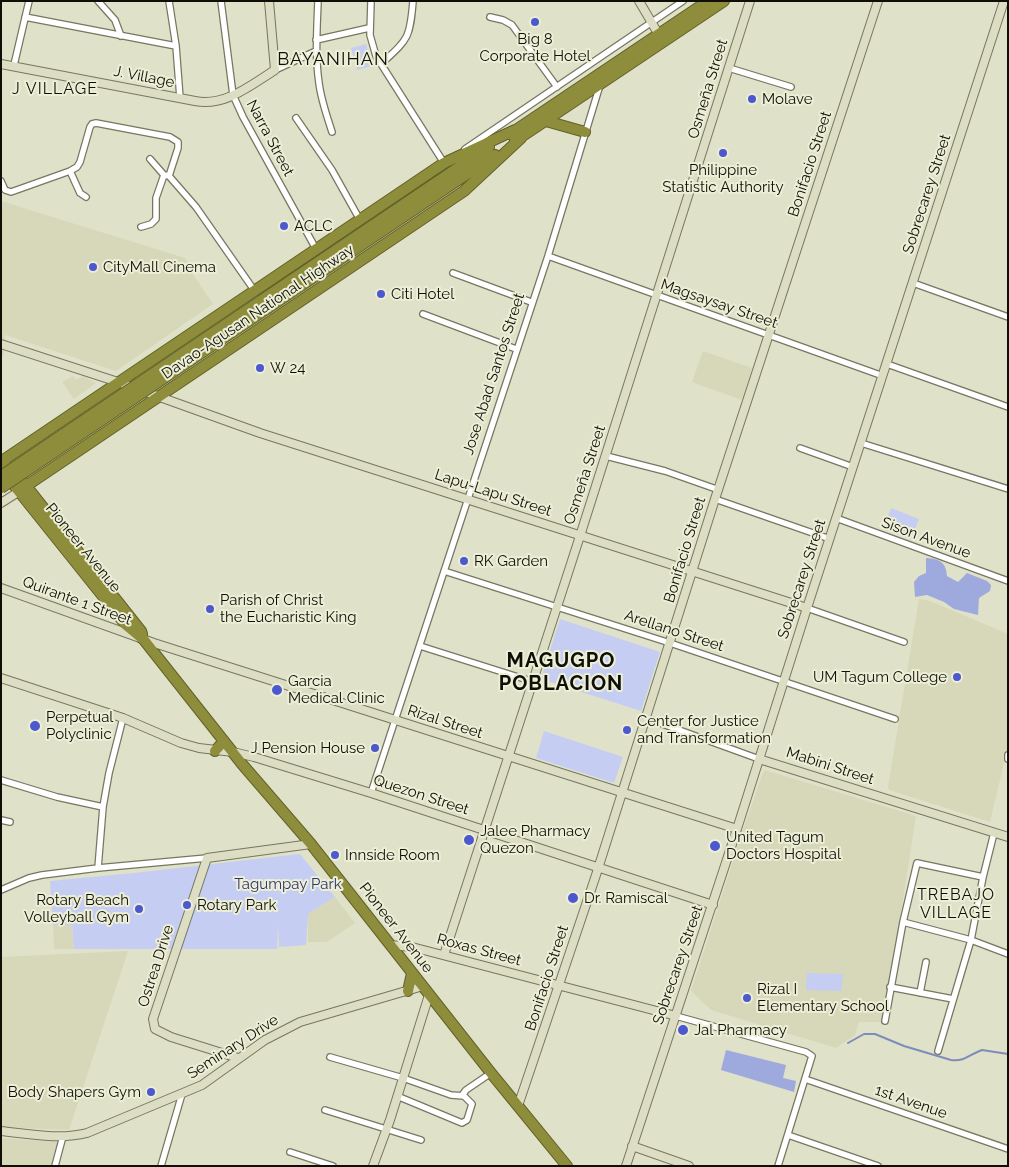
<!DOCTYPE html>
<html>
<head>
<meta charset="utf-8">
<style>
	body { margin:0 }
	#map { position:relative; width:1009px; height:1167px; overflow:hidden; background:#e0e1c9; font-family:Raleway,sans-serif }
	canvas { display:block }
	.frame { position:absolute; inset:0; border:2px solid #0f0f08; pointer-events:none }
</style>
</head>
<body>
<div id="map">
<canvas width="1009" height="1167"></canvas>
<div class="frame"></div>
</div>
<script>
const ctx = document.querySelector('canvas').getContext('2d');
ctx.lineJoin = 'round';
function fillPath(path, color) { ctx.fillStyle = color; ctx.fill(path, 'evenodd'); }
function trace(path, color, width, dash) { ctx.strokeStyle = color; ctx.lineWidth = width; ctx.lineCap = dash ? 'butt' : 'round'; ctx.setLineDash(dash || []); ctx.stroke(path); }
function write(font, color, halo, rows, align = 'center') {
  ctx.font = font + ' Raleway,sans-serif'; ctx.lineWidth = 4; ctx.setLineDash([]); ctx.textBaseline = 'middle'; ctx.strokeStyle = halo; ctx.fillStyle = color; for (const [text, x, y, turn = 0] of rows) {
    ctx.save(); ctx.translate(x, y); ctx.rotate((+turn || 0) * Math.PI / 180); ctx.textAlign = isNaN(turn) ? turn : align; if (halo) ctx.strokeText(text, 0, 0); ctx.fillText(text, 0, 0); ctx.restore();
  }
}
const built = new Path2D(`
	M 1,201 L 185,258 L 193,268 L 190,270 L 213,304 L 116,371 L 5,335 L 4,355 L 1,356 Z
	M 703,351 L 752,368 L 742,400 L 692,382 Z
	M 73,376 L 76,380 L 83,376 L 96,383 L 74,399 L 62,382 Z
	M 919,599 L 930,601 L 1008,634 L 1008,746 L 990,822 L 889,790 L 888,787 Z
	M 765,770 L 916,816 L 898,931 L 888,985 L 885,1022 L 859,1022 L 855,1035 L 836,1048 L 711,1010 L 691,991 L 739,842 L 762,775 Z
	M 335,897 L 355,923 L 327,942 L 308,942 L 308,914 Z
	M 53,925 L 72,925 L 74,949 L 54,949 Z
	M 128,951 L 69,1130 L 1,1127 L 1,957 Z
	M 1,1138 L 58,1142 L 51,1166 L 1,1166 Z`);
const green = new Path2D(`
	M 366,44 L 372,66 L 357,70 L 351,48 Z
	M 891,508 L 919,519 L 911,539 L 883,529 Z
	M 560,619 L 660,652 L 641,711 L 541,679 Z
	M 544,731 L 623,757 L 614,783 L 536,758 Z
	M 300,854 L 335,897 L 308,914 L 306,945 L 279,947 L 278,924 L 277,949 L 74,949 L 72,925 L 53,925 L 50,881 L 134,873 Z
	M 807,973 L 843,974 L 841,991 L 806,990 Z`);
const forest = new Path2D(`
	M 926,558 C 940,559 946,562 947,576 L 958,582 L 967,573 L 987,581 L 991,585 L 990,591 L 979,598 L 978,615 L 954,609 L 944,602 L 927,595 L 915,597 L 914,582 L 919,576 L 926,573 Z
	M 726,1050 L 786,1065 L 783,1078 L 796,1081 L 794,1092 L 721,1070 Z`);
const stream = new Path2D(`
	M 848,1043 L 864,1034 L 875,1034 L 904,1046 L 951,1060 C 965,1062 970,1054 982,1050 L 1008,1054`);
const street = new Path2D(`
	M 98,1 L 115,20 L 121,36
	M 169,1 L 176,46 L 180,98
	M 221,1 L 233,95 L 243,117 L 316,249
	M 318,1 C 317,29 315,56 319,83 C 321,100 327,116 332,132
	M 371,1 L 370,35 L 376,56 L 444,163 L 447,161
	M 25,17 L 176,46
	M 490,17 L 503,20 L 512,25 L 557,87
	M 316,40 L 369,28
	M 381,64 C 408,39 410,39 413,1
	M 14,65 L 29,1
	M 729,68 L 791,87
	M 275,70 L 316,51
	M 296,118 L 332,170 L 360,220
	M 465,149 L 683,1
	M 70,171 L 80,193 L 86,197
	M 169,176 L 196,207 L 254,290
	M 1,181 L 5,190 L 11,192 L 70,171 L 77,167 L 80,162 L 90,127 L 92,124 L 96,123 L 170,137 L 178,142 L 178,148 L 169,176 L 164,175 L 150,159
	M 141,227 L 151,224 L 156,219 L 156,198 L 164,175
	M 548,256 L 883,376
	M 453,273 L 531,302
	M 913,283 L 1008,317
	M 423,314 L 516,349
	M 887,364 L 1008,407
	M 861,443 L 1008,489
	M 800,448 L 853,467
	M 606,456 L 665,471 L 719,490
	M 715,499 L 830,539
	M 836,518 L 1008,581
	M 444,571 L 670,643 L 895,719
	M 807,608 L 904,642
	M 420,646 L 534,682
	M 646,718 L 759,759
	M 1008,755 L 1008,759
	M 1,780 L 57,797 L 103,807
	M 371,793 L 548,256 L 600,85
	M 1,820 L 10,822
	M 98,868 L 103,807 L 109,773 L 123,718
	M 1,890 L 29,878 L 42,875 L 98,868 L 207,858
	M 903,922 L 971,940 L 1008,954
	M 890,987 L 953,999
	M 920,993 L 926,962
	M 676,1016 L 806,1052 L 812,1056 L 778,1166
	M 885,1021 L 903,922 L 917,863 L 983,877
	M 938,1051 L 971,940 L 983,877 L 994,833
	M 330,1057 L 403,1078 L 451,1095 L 464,1096 L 472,1104 L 467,1120 L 462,1123 L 397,1096
	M 805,1079 L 1008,1149
	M 464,1096 L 463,1094 L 466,1090 L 491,1073
	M 325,1110 L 421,1140
	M 788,1135 L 878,1166
	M 290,1152 L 333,1166
	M 55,1166 L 63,1136
	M 161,1166 L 182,1094`);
const secondary = new Path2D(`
	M 639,1 L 659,35
	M 1,64 L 195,101 C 225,107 251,85 275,70 L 269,1
	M 1,344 L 118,382 L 260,433 L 807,608
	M 1,503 L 23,489
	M 1,588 L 154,643 L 737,829
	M 1,678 L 123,718 L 181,743 L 199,748 L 233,752 L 254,757 L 371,793 L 713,905
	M 759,759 L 1008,837
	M 390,945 L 412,947 L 676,1016
	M 444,955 L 580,536 L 750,1
	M 238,1058 L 171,1037 L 155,1029 L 153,1019 L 207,858 L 311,844
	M 518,1106 L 596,875 L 715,499 L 878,1
	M 1,1131 C 29,1134 60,1140 87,1133 L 202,1085 L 265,1040 L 300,1022 L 423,986
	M 632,1146 L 689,1166
	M 373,1166 L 390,1120 L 429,995
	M 626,1166 L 737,829 L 807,608 L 1004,1`);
const highway = new Path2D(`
	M 546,121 L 585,132
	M 510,134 L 708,1
	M 515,141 L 724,1
	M 262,300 L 489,147
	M 268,308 L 495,155
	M 1,469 L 126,625 L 144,640 L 242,764 L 311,844 L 491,1073 L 567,1166
	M 3,471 L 5,459 L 444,163 L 515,130
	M 23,482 L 141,631 L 142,634
	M 13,484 L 26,486 L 464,191 L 521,138
	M 215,751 L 224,741
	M 408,991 L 412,973`);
const highwayBridge = new Path2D(`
	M 1,476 L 262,300
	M 1,488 L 268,308`);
const markers = [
	[535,22,5,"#4c58ce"],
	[752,99,5,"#4c58ce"],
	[723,153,5,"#4c58ce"],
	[284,226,5,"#4c58ce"],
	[93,267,5,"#4c58ce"],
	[381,294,5,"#4c58ce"],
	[260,368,5,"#4c58ce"],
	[464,561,5,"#4c58ce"],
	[210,609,5,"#4c58ce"],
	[957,677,5,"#4c58ce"],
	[277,690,6,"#4c58ce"],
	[35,726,6,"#4c58ce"],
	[627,730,5,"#4c58ce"],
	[375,748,5,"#4c58ce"],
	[469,840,6,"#4c58ce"],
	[715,846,6,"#4c58ce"],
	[335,855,5,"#4c58ce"],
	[573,898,6,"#4c58ce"],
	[187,905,5,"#4c58ce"],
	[139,909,5,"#4c58ce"],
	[747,998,5,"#4c58ce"],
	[683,1030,6,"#4c58ce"],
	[151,1092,5,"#4c58ce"]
];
const poiNames = [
	["Big 8",535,39,"center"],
	["Corporate Hotel",535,56,"center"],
	["Molave",762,99],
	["Philippine",723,170,"center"],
	["Statistic Authority",723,187,"center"],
	["ACLC",294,226],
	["CityMall Cinema",103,267],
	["Citi Hotel",391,294],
	["W 24",270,368],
	["RK Garden",474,561],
	["Parish of Christ",220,600],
	["the Eucharistic King",220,617],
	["UM Tagum College",947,677,"right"],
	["Garcia",288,681],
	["Medical Clinic",288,698],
	["Perpetual",46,717],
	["Polyclinic",46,734],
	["Center for Justice",637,721],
	["and Transformation",637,738],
	["J Pension House",365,748,"right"],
	["Jalee Pharmacy",480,831],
	["Quezon",480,848],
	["United Tagum",726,837],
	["Doctors Hospital",726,854],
	["Innside Room",345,855],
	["Dr. Ramiscal",584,898],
	["Rotary Beach",129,900,"right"],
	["Volleyball Gym",129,917,"right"],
	["Rotary Park",197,905],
	["Rizal I",757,989],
	["Elementary School",757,1006],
	["Jal Pharmacy",694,1030],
	["Body Shapers Gym",141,1092,"right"]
];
const streetNames = [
	["J. Village",144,77,11],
	["Osmeña Street",708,89,-73],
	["Narra Street",270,138,62],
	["Bonifacio Street",810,164,-72],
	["Sobrecarey Street",927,194,-72],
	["Magsaysay Street",719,304,19],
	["Davao-Agusan National Highway",258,312,-34],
	["Jose Abad Santos Street",494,374,-72],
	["Osmeña Street",585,475,-72],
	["Lapu-Lapu Street",493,493,18],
	["Sison Avenue",926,538,20],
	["Pioneer Avenue",83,548,51],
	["Bonifacio Street",685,550,-73],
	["Sobrecarey Street",802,579,-72],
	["Quirante 1 Street",77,601,20],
	["Arellano Street",674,631,18],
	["Rizal Street",445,722,18],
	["Mabini Street",830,766,18],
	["Quezon Street",421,795,18],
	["Pioneer Avenue",396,928,52],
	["Roxas Street",479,950,15],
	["Sobrecarey Street",678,965,-71],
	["Ostrea Drive",156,966,-72],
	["Bonifacio Street",547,978,-72],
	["Seminary Drive",233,1047,-33],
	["1st Avenue",911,1102,19]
];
const parkNames = [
	["Tagumpay Park",288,884]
];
const neighbourhoodNames = [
	["J VILLAGE",55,89],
	["TREBAJO",956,895],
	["VILLAGE",956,913]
];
const quarterNames = [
	["BAYANIHAN",333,60]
];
const districtNames = [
	["MAGUGPO",561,661],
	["POBLACION",561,684]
];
fillPath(built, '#d7d8b9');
fillPath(green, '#c5cef2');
fillPath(forest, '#9eaadd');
trace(stream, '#7f8bbb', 2);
trace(street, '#767761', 8);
trace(secondary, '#767761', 10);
trace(highway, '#626129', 12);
trace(street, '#fff', 5.5);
trace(secondary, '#ddddc4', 8);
trace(highway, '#8e8d3b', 10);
trace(highwayBridge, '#626129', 12, []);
trace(highwayBridge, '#8e8d3b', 10);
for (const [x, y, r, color] of markers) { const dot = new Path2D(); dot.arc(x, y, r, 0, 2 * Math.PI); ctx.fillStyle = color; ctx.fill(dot); trace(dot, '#edeed6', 2); }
write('15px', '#0f0f08', '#edeed6', poiNames, 'left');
write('15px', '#0f0f08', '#edeed6', streetNames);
write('15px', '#2d3572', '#edeed6', parkNames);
ctx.letterSpacing = '1px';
write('16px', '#0f0f08', '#edeed6', neighbourhoodNames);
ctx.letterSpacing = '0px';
ctx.letterSpacing = '1px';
write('18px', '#0f0f08', '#edeed6', quarterNames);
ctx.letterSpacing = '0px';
ctx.letterSpacing = '1px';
write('bold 20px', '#0f0f08', '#edeed6', districtNames);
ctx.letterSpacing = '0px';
</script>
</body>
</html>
